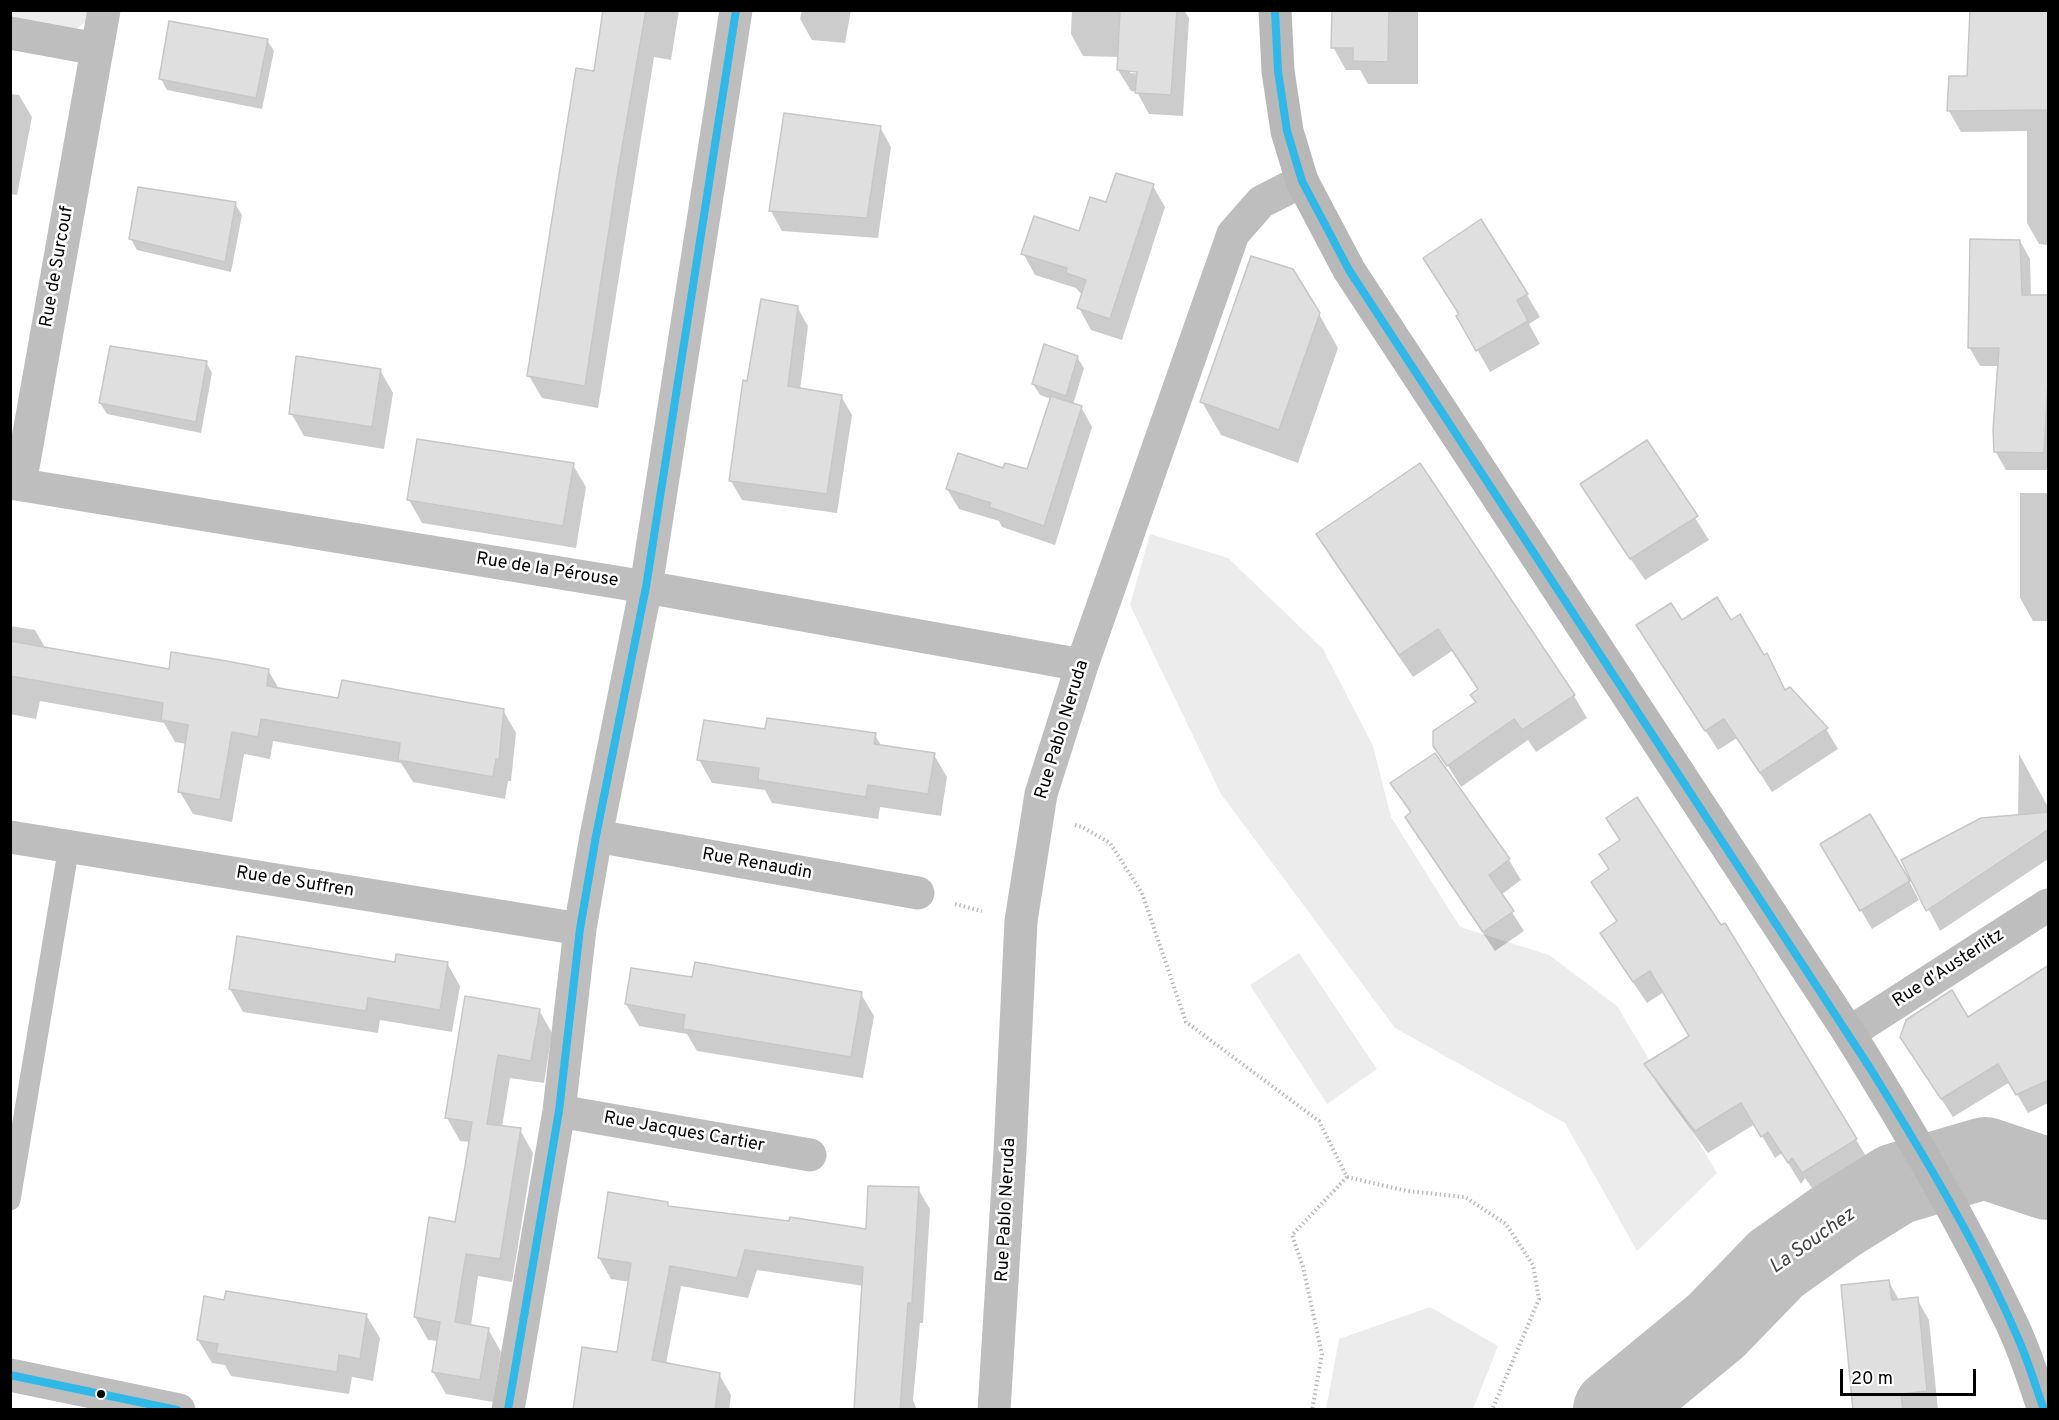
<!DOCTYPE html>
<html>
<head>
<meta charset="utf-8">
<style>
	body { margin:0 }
	#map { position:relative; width:2059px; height:1420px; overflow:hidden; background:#fff; font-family:Overpass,sans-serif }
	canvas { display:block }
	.frame { position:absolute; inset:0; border:12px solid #000; pointer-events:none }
	.scale { position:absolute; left:1840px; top:1369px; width:136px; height:27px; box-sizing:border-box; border:3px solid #000; border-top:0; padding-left:8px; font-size:18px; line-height:21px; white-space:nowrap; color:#000; -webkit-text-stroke:4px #fff; paint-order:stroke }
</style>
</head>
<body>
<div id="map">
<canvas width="2059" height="1420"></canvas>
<div class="frame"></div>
<div class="scale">20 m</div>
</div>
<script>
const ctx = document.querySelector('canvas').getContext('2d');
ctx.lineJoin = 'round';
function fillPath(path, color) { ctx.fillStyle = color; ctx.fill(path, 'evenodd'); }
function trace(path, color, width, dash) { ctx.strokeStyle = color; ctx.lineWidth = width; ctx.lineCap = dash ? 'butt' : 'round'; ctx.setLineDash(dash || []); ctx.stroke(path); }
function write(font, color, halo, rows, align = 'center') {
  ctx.font = font + ' Overpass,sans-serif'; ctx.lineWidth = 5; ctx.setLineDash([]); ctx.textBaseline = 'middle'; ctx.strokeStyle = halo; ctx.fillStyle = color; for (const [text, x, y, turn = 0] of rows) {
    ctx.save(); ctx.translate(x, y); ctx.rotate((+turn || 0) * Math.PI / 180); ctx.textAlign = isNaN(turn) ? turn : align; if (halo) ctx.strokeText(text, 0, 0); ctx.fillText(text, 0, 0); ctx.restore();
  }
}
const green = new Path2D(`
	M 10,11 L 93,11 L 91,18 L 69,34 L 11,23 Z
	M 1150,534 L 1228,558 L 1323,649 L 1373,746 L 1391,817 L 1460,927 L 1549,955 L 1617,1006 L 1717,1173 L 1637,1251 L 1565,1123 L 1395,1028 L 1221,794 L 1130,605 Z
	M 1299,953 L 1377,1069 L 1327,1104 L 1250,985 Z
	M 1430,1307 L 1498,1346 L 1473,1409 L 1326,1409 L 1339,1339 Z`);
const shadow = new Path2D(`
	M 605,10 L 679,10 L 671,60 L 654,57 L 598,408 L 542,398 L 529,376 L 595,72 Z
	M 802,10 L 851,10 L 845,43 L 812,40 L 800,19 Z
	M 1072,10 L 1184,10 L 1189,18 L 1183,116 L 1149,114 L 1137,92 L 1131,91 L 1118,70 L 1119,57 L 1083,56 L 1071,34 ZM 1130,70 L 1144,74 L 1130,73 Z
	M 1333,10 L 1418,10 L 1418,84 L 1368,84 L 1360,70 L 1346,70 L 1333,47 Z
	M 1970,10 L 2048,10 L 2048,245 L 2039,244 L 2027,223 L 2027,131 L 1961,132 L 1949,111 L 1951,77 L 1968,77 Z
	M 267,40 L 274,51 L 262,109 L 167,90 L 161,79 Z
	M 10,94 L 19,95 L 32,117 L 17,195 L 10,194 Z
	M 880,127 L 891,147 L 878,238 L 782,231 L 771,211 Z
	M 1153,186 L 1165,207 L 1122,340 L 1091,330 L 1079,308 L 1083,296 L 1076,288 L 1035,275 L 1023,253 L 1080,233 L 1107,204 Z
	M 235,204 L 242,215 L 231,272 L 137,250 L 131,239 Z
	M 2020,241 L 2030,259 L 2031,297 L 2048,297 L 2048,470 L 2006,470 L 1995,451 L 1999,366 L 1980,366 L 1969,347 Z
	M 1425,259 L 1527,295 L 1540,317 L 1529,324 L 1540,344 L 1490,372 L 1458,316 L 1460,315 Z
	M 797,307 L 808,326 L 800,390 L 841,396 L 852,415 L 837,513 L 742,500 L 731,481 L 749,382 Z
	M 1319,314 L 1338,348 L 1298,463 L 1221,435 L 1202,402 Z
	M 1077,357 L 1084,368 L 1073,405 L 1081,407 L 1092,427 L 1055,545 L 1002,527 L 999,521 L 959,509 L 947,489 L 1004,470 L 1028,471 L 1051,399 L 1040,395 L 1033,384 Z
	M 206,362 L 212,373 L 201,433 L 107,414 L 100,403 Z
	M 380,370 L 393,393 L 384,449 L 304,436 L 291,413 Z
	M 1647,442 L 1709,540 L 1645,580 L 1595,507 Z
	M 573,465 L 586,487 L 576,548 L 422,523 L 409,500 Z
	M 1420,465 L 1574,696 L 1587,718 L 1536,752 L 1528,740 L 1461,787 L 1435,745 L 1477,703 L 1479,691 L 1452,651 L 1413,677 L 1330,556 L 1318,534 Z
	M 2020,493 L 2048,493 L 2048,621 L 2033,621 L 2020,598 Z
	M 1682,622 L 1731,622 L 1763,657 L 1767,655 L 1786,691 L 1826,729 L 1838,749 L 1772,792 L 1737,738 L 1718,750 L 1650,645 Z
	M 10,626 L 35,630 L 46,649 L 171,670 L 268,670 L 279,689 L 339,700 L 503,710 L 516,733 L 511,781 L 508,781 L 505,799 L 413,782 L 401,763 L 273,741 L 270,759 L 244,754 L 232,822 L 193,814 L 180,792 L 187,744 L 175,742 L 164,723 L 40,701 L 36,719 L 10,714 Z
	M 767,730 L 875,735 L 882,747 L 934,755 L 947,777 L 941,816 L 880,807 L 878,819 L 772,803 L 765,790 L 712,783 L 699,760 Z
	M 2019,754 L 2048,807 L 2048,859 L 1940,931 L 1903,860 L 2018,816 Z
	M 1434,755 L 1509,860 L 1521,880 L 1501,895 L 1524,931 L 1495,951 L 1418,837 L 1407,818 L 1411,814 L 1392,784 Z
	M 1833,863 L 1909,881 L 1919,900 L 1872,929 Z
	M 1593,883 L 1721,927 L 1725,925 L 1869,1161 L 1816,1194 L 1805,1178 L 1801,1184 L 1782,1153 L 1775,1158 L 1755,1124 L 1708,1153 L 1659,1086 L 1646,1064 L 1691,1036 L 1664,992 L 1647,1003 L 1615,956 L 1602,934 L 1618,923 Z
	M 238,938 L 396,964 L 447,963 L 460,986 L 452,1032 L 380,1020 L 378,1033 L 243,1012 L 230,989 Z
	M 2048,967 L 2048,1103 L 2028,1113 L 2010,1082 L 1953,1117 L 1913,1056 Z
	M 693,979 L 861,994 L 874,1016 L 863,1078 L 697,1051 L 687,1034 L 639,1026 L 626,1004 Z
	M 466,998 L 539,1010 L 552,1033 L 544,1083 L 510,1078 L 502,1127 L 520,1130 L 533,1153 L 512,1282 L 478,1276 L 471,1326 L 488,1329 L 501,1352 L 493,1402 L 446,1394 L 433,1372 L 438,1341 L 428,1340 L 415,1317 L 457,1224 L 470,1142 L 460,1141 L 447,1118 Z
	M 918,1189 L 930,1209 L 923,1323 L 920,1323 L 913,1400 L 917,1410 L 855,1410 L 864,1286 L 757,1270 L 748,1298 L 681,1286 L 666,1364 L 719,1374 L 731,1395 L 729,1410 L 574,1410 L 618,1354 L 630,1282 L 611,1279 L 599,1258 L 610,1194 L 667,1203 L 670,1208 L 868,1231 Z
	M 1889,1282 L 1899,1300 L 1917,1299 L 1929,1320 L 1938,1410 L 1855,1410 Z
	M 366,1315 L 380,1338 L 373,1381 L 352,1377 L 349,1394 L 231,1376 L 225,1365 L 212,1363 L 198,1340 Z`);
const river = new Path2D(`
	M 1614,1410 L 1716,1326 L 1776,1264 L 1835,1222 L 1896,1184 L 1985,1158 L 2048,1179`);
const building = new Path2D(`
	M 603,10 L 646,10 L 618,171 L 585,386 L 527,376 L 576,68 L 594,71 Z
	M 1120,10 L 1177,10 L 1171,95 L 1135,93 L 1137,72 L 1117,70 Z
	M 1332,10 L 1389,10 L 1388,62 L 1353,61 L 1353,48 L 1331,48 Z
	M 1970,10 L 2049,10 L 2049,110 L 1947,111 L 1949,76 L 1967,76 Z
	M 169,21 L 268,39 L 256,98 L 159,79 Z
	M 784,113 L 881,126 L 867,218 L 769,211 Z
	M 1116,173 L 1154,184 L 1110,319 L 1077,308 L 1086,280 L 1066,273 L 1067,268 L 1021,254 L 1034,216 L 1079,231 L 1090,197 L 1106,202 Z
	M 138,187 L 236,202 L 225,262 L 129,239 Z
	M 1481,219 L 1528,294 L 1517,300 L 1528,321 L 1476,351 L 1456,316 L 1459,314 L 1423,258 Z
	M 1970,239 L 2020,240 L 2022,295 L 2049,295 L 2049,362 L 2044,453 L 1994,452 L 1993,430 L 1999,348 L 1968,348 Z
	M 1251,256 L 1293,269 L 1320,313 L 1279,430 L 1200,402 Z
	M 761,299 L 798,306 L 788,386 L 842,395 L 827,494 L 729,481 L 743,380 L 747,381 Z
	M 1044,344 L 1078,356 L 1066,396 L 1032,384 Z
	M 110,346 L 207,361 L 196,422 L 99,403 Z
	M 296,356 L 381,369 L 372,427 L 289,414 Z
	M 1051,396 L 1082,406 L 1044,526 L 989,507 L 991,503 L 946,489 L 958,453 L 1003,468 L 1005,463 L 1027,469 Z
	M 417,439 L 574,463 L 563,526 L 407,500 Z
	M 1647,440 L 1698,516 L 1630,559 L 1580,484 Z
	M 1420,463 L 1575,695 L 1522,730 L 1514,719 L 1447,766 L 1433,746 L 1433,731 L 1476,702 L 1470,695 L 1478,689 L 1438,629 L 1399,655 L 1316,534 Z
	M 1717,597 L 1731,620 L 1740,614 L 1764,655 L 1767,653 L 1785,690 L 1790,687 L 1828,728 L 1760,773 L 1724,719 L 1705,731 L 1636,625 L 1671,603 L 1682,620 Z
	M 10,641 L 169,669 L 171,652 L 221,660 L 269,669 L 267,686 L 338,698 L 342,680 L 504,709 L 499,760 L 496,759 L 493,777 L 398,760 L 400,743 L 261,719 L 258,737 L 232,732 L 220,800 L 178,792 L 188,725 L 161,720 L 163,703 L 10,676 Z
	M 767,718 L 876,733 L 874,744 L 935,753 L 928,794 L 868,785 L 866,797 L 758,780 L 759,768 L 697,760 L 704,720 L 765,729 Z
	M 1435,753 L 1510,859 L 1489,875 L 1514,911 L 1483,932 L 1405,817 L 1411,812 L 1390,783 Z
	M 1637,797 L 1721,925 L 1725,923 L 1857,1139 L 1802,1173 L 1792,1158 L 1788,1163 L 1768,1132 L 1761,1137 L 1741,1103 L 1695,1131 L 1644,1064 L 1689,1036 L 1650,971 L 1633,982 L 1600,933 L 1617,921 L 1591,882 L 1609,869 L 1599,854 L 1620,840 L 1606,818 Z
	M 2049,812 L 2049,829 L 1926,911 L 1901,860 L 1981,818 Z
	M 1870,814 L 1910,881 L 1860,911 L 1820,844 Z
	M 237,936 L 395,962 L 396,954 L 448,962 L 440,1010 L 368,998 L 366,1011 L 229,989 Z
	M 695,962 L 862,992 L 851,1057 L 683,1029 L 685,1015 L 625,1004 L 631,968 L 692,977 Z
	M 2049,965 L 2049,1080 L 2016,1095 L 1998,1064 L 1941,1099 L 1900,1037 L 1906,1020 L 1952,990 L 1968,1017 Z
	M 465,996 L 540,1009 L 531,1061 L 498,1055 L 487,1124 L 521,1128 L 516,1159 L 500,1259 L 466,1254 L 455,1322 L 489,1328 L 480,1380 L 432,1372 L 440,1322 L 414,1317 L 429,1217 L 455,1222 L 465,1166 L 472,1122 L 445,1118 Z
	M 868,1186 L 919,1187 L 912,1303 L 908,1303 L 900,1410 L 854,1410 L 863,1267 L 745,1250 L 737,1278 L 670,1266 L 652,1360 L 720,1373 L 715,1410 L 573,1410 L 582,1347 L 617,1352 L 631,1263 L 598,1258 L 608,1192 L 668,1202 L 668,1206 L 789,1221 L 790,1217 L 866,1229 Z
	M 1889,1280 L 1892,1300 L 1918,1297 L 1927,1391 L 1901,1394 L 1903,1410 L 1853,1410 L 1841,1285 Z
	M 226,1291 L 367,1314 L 360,1359 L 339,1355 L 337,1372 L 216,1353 L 218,1344 L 197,1340 L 204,1296 L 224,1300 Z`);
const path = new Path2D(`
	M 1075,825 L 1082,827 L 1110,843 L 1142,893 L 1186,1022 L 1319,1121 L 1347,1177 L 1292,1235 L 1303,1267 L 1322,1354 L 1312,1410
	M 955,904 L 982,911
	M 1347,1177 L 1407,1191 L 1465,1197 L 1506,1224 L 1533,1265 L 1539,1299 L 1492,1410`);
const lane = new Path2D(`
	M 10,1200 L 69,846`);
const street = new Path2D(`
	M 10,33 L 97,49
	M 10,483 L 646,587 L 1082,665
	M 20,484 L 104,10
	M 596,836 L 918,893
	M 10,837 L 580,929
	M 1849,1033 L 2048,905
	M 559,1111 L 810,1155
	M 10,1375 L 179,1410
	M 508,1410 L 559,1111 L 580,929 L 596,836 L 646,587 L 736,10
	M 994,1410 L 1010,1151 L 1021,921 L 1041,794 L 1082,665 L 1233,234 L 1261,202 L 1302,181`);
const secondary = new Path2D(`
	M 1275,10 L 1278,71 L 1287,131 L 1302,181 L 1349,270 L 1849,1033 C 1906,1125 1961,1218 2008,1316 C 2023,1345 2033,1378 2044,1410`);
const bus1 = new Path2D(`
	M 1275,10 L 1278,71 L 1287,131 L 1302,181 L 1349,270 L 1870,1068 C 1923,1154 1977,1243 2017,1336 C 2028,1360 2035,1385 2044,1410
	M 10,1375 L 177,1410
	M 508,1410 L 559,1111 L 580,929 L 596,836 L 646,587 L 736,10`);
const markers = [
	[101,1394,5,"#000"]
];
const streetNames = [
	["Rue de Surcouf",58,267,-80],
	["Rue de la Pérouse",547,571,9],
	["Rue Pablo Neruda",1063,730,-73],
	["Rue Renaudin",757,865,10],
	["Rue de Suffren",295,883,9],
	["Rue d'Austerlitz",1949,969,-33],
	["Rue Jacques Cartier",684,1133,10],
	["Rue Pablo Neruda",1007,1210,-87]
];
const waterNames = [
	["La Souchez",1813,1242,-35]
];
fillPath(green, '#ececec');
fillPath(shadow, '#0003');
trace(river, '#bfbfbf', 82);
fillPath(building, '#dfdfdf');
trace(building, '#c7c7c7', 1.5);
trace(path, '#b9b9b9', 4, [1.5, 3]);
trace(lane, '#bebebe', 21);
trace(street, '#bebebe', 33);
trace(secondary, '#b8b8b8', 33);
trace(bus1, '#30b8e8', 8);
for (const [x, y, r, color] of markers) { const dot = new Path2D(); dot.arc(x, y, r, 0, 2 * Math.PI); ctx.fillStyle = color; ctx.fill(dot); trace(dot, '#fff', 2); }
write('18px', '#000', '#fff', streetNames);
write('italic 20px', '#444', '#fff', waterNames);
</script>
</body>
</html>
